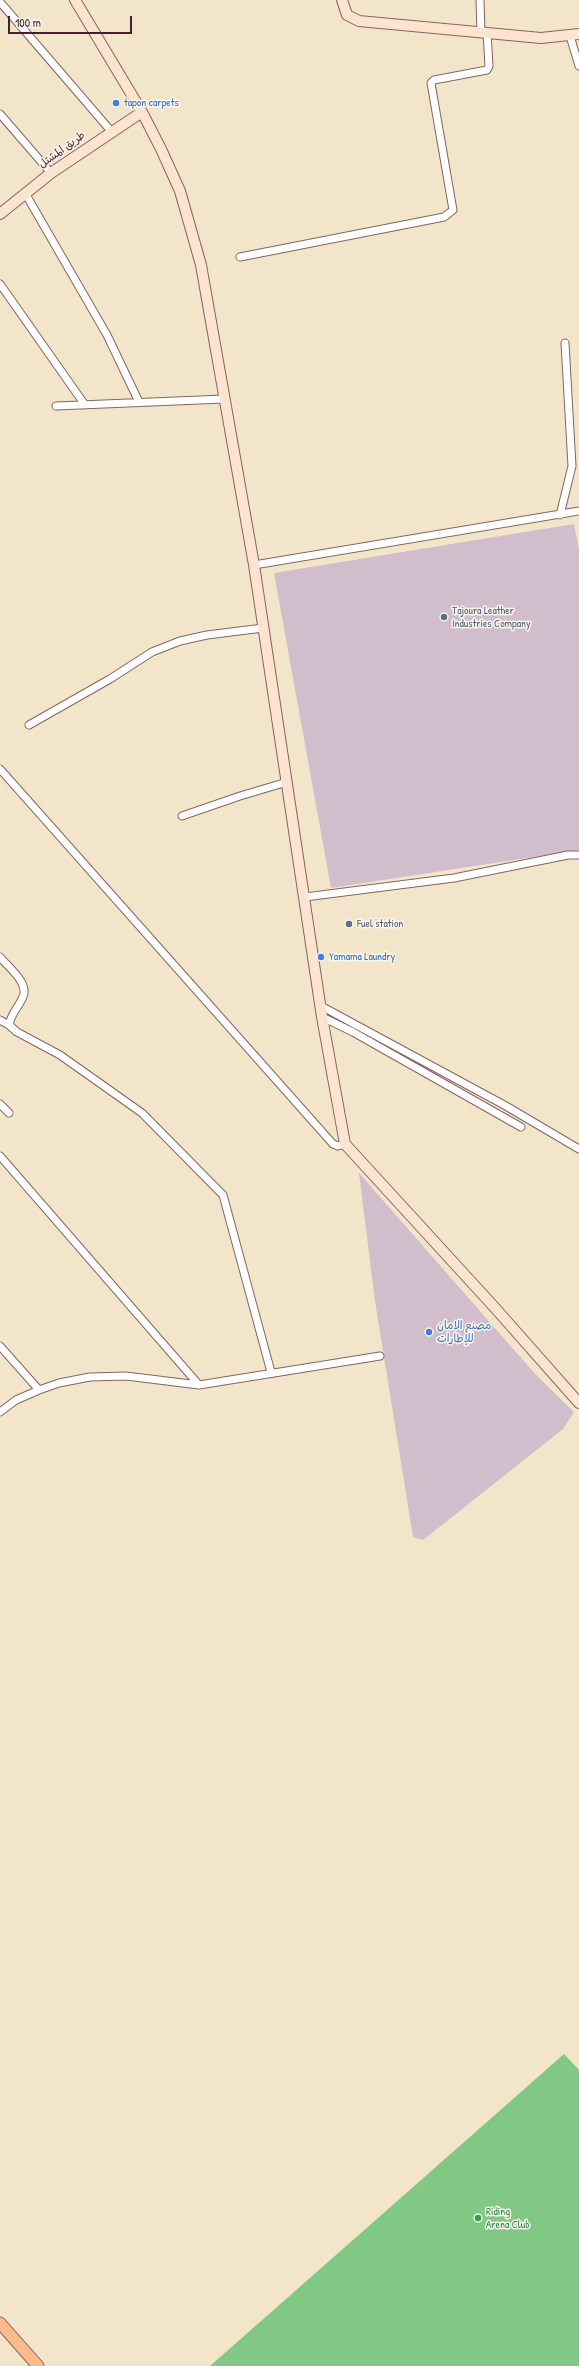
<!DOCTYPE html>
<html>
<head>
<meta charset="utf-8">
<style>
	body { margin:0 }
	#map { position:relative; width:579px; height:2366px; overflow:hidden; background:#f3e5ca; font-family:"Patrick Hand",sans-serif }
	canvas { display:block }
	.scale { position:absolute; left:8px; top:16px; width:124px; height:18px; box-sizing:border-box; border:2px solid #4a1f2b; border-top:0; padding-left:5px; font-size:12px; line-height:14px; white-space:nowrap; color:#4a1f2b; -webkit-text-stroke:3px #fbf7ec; paint-order:stroke }
</style>
</head>
<body>
<div id="map">
<canvas width="579" height="2366"></canvas>
<div class="scale">100 m</div>
</div>
<script>
const ctx = document.querySelector('canvas').getContext('2d');
ctx.lineJoin = 'round';
function fillPath(path, color) { ctx.fillStyle = color; ctx.fill(path, 'evenodd'); }
function trace(path, color, width, dash) { ctx.strokeStyle = color; ctx.lineWidth = width; ctx.lineCap = dash ? 'butt' : 'round'; ctx.setLineDash(dash || []); ctx.stroke(path); }
function write(font, color, halo, rows, align = 'center') {
  ctx.font = font + ' "Patrick Hand","Playpen Sans Arabic",sans-serif'; ctx.lineWidth = 3; ctx.setLineDash([]); ctx.textBaseline = 'middle'; ctx.strokeStyle = halo; ctx.fillStyle = color; for (const [text, x, y, turn = 0] of rows) {
    ctx.save(); ctx.translate(x, y); ctx.rotate((+turn || 0) * Math.PI / 180); ctx.textAlign = isNaN(turn) ? turn : align; if (halo) ctx.strokeText(text, 0, 0); ctx.fillText(text, 0, 0); ctx.restore();
  }
}
const industrial = new Path2D(`
	M 574,524 L 579,549 L 579,850 L 331,888 L 274,573 Z
	M 359,1173 L 536,1375 L 574,1412 L 563,1429 L 423,1540 L 413,1537 L 375,1301 Z`);
const green = new Path2D(`
	M 564,2054 L 579,2070 L 579,2366 L 210,2366 Z`);
const street = new Path2D(`
	M 480,0 L 481,32
	M 0,2 L 111,131
	M 570,36 L 579,66
	M 0,114 L 51,173
	M 25,193 L 107,335 L 139,402
	M 240,257 L 444,217 L 453,210 L 431,83 L 434,80 L 487,70 L 489,66 L 487,33
	M 0,284 L 85,405
	M 56,406 L 224,399
	M 560,515 L 572,466 L 565,343
	M 254,565 L 579,511
	M 29,725 L 110,679 L 152,652 L 180,641 L 207,635 L 263,628
	M 0,769 L 333,1144 L 338,1146 L 345,1144
	M 182,816 L 240,796 L 287,782
	M 305,897 L 454,878 L 568,855 L 579,855
	M 0,957 C 9,968 31,984 22,999 C 17,1009 11,1014 9,1025 L 17,1032 L 60,1055 L 142,1113 L 223,1195 L 271,1372
	M 321,1006 L 506,1106 L 579,1149
	M 322,1017 L 353,1032 L 521,1127
	M 0,1020 L 9,1025
	M 0,1104 L 9,1113
	M 0,1156 L 199,1385
	M 0,1346 L 39,1390
	M 0,1412 L 16,1400 L 39,1390 L 59,1383 L 90,1377 L 126,1376 L 199,1385 L 380,1356`);
const secondary = new Path2D(`
	M 75,0 L 142,112 L 161,149 L 180,191 L 201,265 L 254,565 L 322,1017 L 345,1144 L 496,1309 L 579,1403
	M 342,0 L 347,15 L 359,21 L 541,38 L 579,34
	M 0,214 L 51,173 L 142,112`);
const primary = new Path2D(`
	M 0,2323 L 38,2366`);
const markers = [
	[116,103,4,"#3f7fe0"],
	[444,617,4,"#5c6f8a"],
	[349,924,4,"#5c6f8a"],
	[321,957,4,"#3f7fe0"],
	[429,1332,4,"#3f7fe0"],
	[478,2218,4,"#2e9e5b"]
];
const shopNames = [
	["tapon carpets",124,103],
	["Yamama Laundry",329,957],
	["مصنع الامان",437,1326],
	["للإطارات",437,1339]
];
const streetNames = [
	["طريق المشتل",62,150,-36]
];
const serviceNames = [
	["Tajoura Leather",452,611],
	["Industries Company",452,624],
	["Fuel station",357,924]
];
const leisureNames = [
	["Riding",486,2212],
	["Arena Club",486,2225]
];
fillPath(industrial, '#d1bdcc');
fillPath(green, '#81c884');
trace(street, '#856463', 9);
trace(secondary, '#856463', 12);
trace(primary, '#856463', 13);
trace(street, '#fff', 7);
trace(secondary, '#fde4d1', 10);
trace(primary, '#fbbb8c', 11);
for (const [x, y, r, color] of markers) { const dot = new Path2D(); dot.arc(x, y, r, 0, 2 * Math.PI); ctx.fillStyle = color; ctx.fill(dot); trace(dot, '#fbf7ec', 1.5); }
write('11px', '#366cbe', '#fbf7ec', shopNames, 'left');
write('11px', '#4a1f2b', '#fbf7ec', streetNames);
write('11px', '#4e5e75', '#fbf7ec', serviceNames, 'left');
write('11px', '#27864d', '#fbf7ec', leisureNames, 'left');
</script>
</body>
</html>
